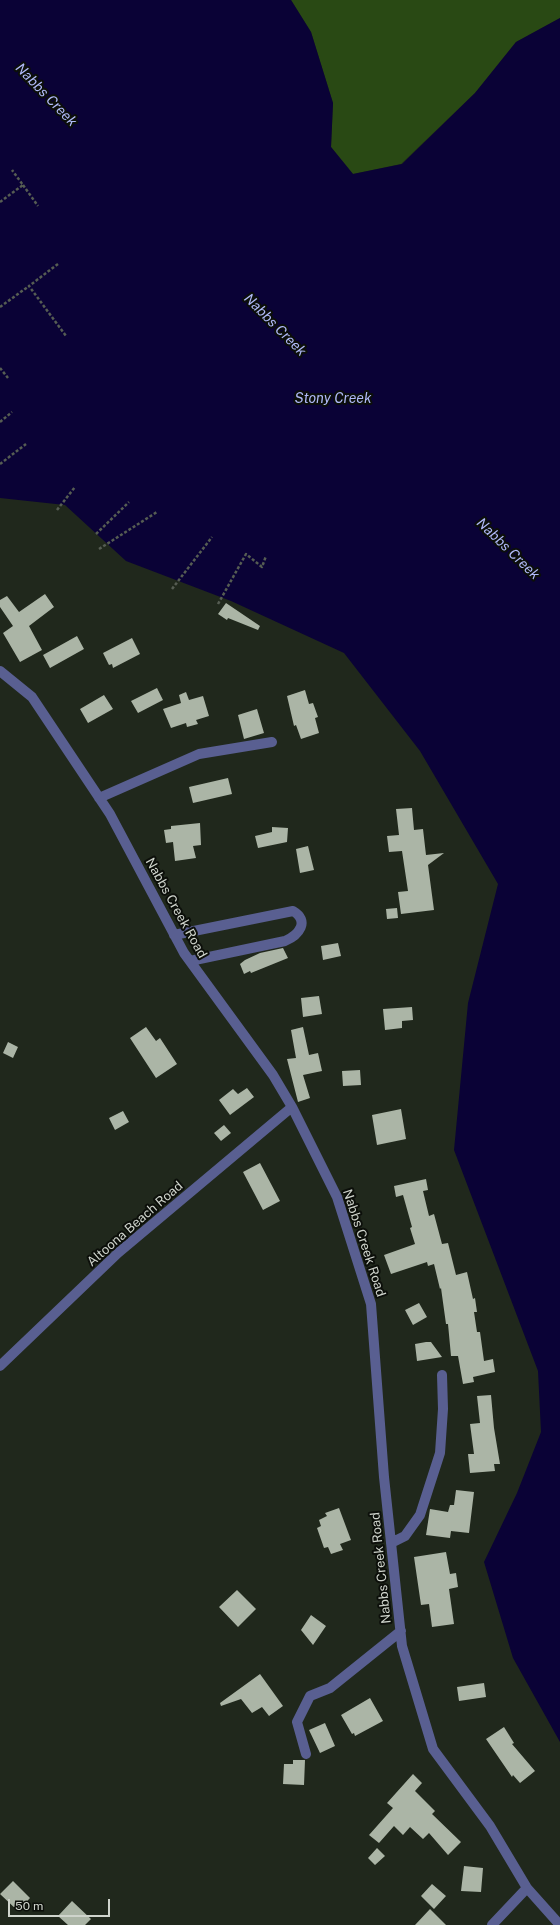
<!DOCTYPE html>
<html>
<head>
<meta charset="utf-8">
<style>
	body { margin:0 }
	#map { position:relative; width:560px; height:1925px; overflow:hidden; background:#20281c; font-family:"Public Sans",sans-serif }
	canvas { display:block }
	.scale { position:absolute; left:8px; top:1899px; width:102px; height:18px; box-sizing:border-box; border:2px solid #cfd4cc; border-top:0; padding-left:5px; font-size:12px; line-height:14px; white-space:nowrap; color:#cfd4cc; -webkit-text-stroke:3px #0c0f0a; paint-order:stroke }
</style>
</head>
<body>
<div id="map">
<canvas width="560" height="1925"></canvas>
<div class="scale">50 m</div>
</div>
<script>
const ctx = document.querySelector('canvas').getContext('2d');
ctx.lineJoin = 'round';
function fillPath(path, color) { ctx.fillStyle = color; ctx.fill(path, 'evenodd'); }
function trace(path, color, width, dash) { ctx.strokeStyle = color; ctx.lineWidth = width; ctx.lineCap = dash ? 'butt' : 'round'; ctx.setLineDash(dash || []); ctx.stroke(path); }
function write(font, color, halo, rows, align = 'center') {
  ctx.font = font + ' "Public Sans",sans-serif'; ctx.lineWidth = 4; ctx.setLineDash([]); ctx.textBaseline = 'middle'; ctx.strokeStyle = halo; ctx.fillStyle = color; for (const [text, x, y, turn = 0] of rows) {
    ctx.save(); ctx.translate(x, y); ctx.rotate((+turn || 0) * Math.PI / 180); ctx.textAlign = isNaN(turn) ? turn : align; if (halo) ctx.strokeText(text, 0, 0); ctx.fillText(text, 0, 0); ctx.restore();
  }
}
const green = new Path2D(`
	M 291,0 L 560,0 L 560,18 L 516,42 L 475,93 L 401,164 L 353,174 L 331,147 L 333,103 L 311,32 Z`);
const water = new Path2D(`
	M 0,0 L 291,0 L 311,32 L 333,103 L 331,147 L 353,174 L 402,164 L 475,93 L 516,42 L 560,18 L 560,1742 L 513,1658 L 484,1562 L 517,1493 L 541,1432 L 538,1371 L 454,1150 L 468,1003 L 498,884 L 420,751 L 344,653 L 231,601 L 126,561 L 65,505 L 0,498 Z`);
const building = new Path2D(`
	M 45,594 L 54,607 L 29,626 L 42,650 L 20,662 L 3,633 L 13,626 L 0,607 L 0,600 L 7,596 L 19,612 Z
	M 226,603 L 260,626 L 258,630 L 228,618 L 227,620 L 218,614 Z
	M 77,636 L 84,649 L 50,668 L 43,655 Z
	M 132,638 L 140,654 L 113,668 L 112,664 L 109,665 L 103,653 Z
	M 157,688 L 163,700 L 138,713 L 131,701 Z
	M 305,690 L 309,704 L 313,703 L 318,717 L 315,718 L 319,733 L 301,739 L 296,725 L 294,726 L 287,696 Z
	M 186,692 L 189,700 L 203,696 L 209,716 L 196,720 L 198,724 L 187,727 L 186,723 L 171,728 L 163,709 L 181,703 L 179,695 Z
	M 104,695 L 113,709 L 88,723 L 80,709 Z
	M 257,709 L 264,733 L 244,739 L 238,715 Z
	M 228,778 L 232,794 L 193,803 L 189,787 Z
	M 412,808 L 414,830 L 423,829 L 426,855 L 444,853 L 428,865 L 434,910 L 401,914 L 398,892 L 408,891 L 402,851 L 389,852 L 387,836 L 399,835 L 396,809 Z
	M 200,823 L 201,845 L 193,846 L 196,858 L 175,861 L 173,842 L 166,843 L 164,830 L 171,829 L 171,826 Z
	M 272,827 L 288,828 L 287,842 L 258,848 L 255,836 L 272,832 Z
	M 308,846 L 314,870 L 300,873 L 296,849 Z
	M 397,908 L 398,918 L 387,919 L 386,909 Z
	M 338,943 L 341,956 L 323,960 L 321,946 Z
	M 283,948 L 288,958 L 251,973 L 250,971 L 244,974 L 240,964 L 245,960 L 260,953 Z
	M 319,996 L 322,1014 L 303,1017 L 301,998 Z
	M 412,1007 L 413,1020 L 402,1021 L 402,1028 L 385,1030 L 383,1009 Z
	M 146,1027 L 156,1041 L 160,1038 L 177,1064 L 156,1078 L 130,1038 Z
	M 303,1027 L 309,1055 L 318,1053 L 322,1071 L 303,1075 L 310,1098 L 298,1102 L 287,1059 L 296,1058 L 291,1030 Z
	M 8,1042 L 18,1047 L 13,1058 L 3,1053 Z
	M 360,1070 L 361,1085 L 343,1086 L 342,1071 Z
	M 247,1088 L 254,1097 L 230,1115 L 219,1100 L 233,1089 L 238,1094 Z
	M 401,1109 L 406,1139 L 377,1145 L 372,1115 Z
	M 123,1111 L 129,1122 L 115,1130 L 109,1118 Z
	M 224,1125 L 231,1133 L 221,1141 L 214,1133 Z
	M 260,1163 L 280,1201 L 263,1210 L 243,1172 Z
	M 426,1179 L 428,1190 L 423,1191 L 429,1216 L 434,1214 L 442,1244 L 448,1243 L 456,1275 L 467,1272 L 473,1299 L 475,1298 L 477,1312 L 474,1312 L 477,1332 L 480,1332 L 484,1361 L 493,1359 L 495,1372 L 473,1377 L 474,1382 L 463,1384 L 458,1356 L 451,1356 L 448,1324 L 446,1324 L 441,1288 L 440,1289 L 434,1264 L 428,1266 L 427,1262 L 391,1274 L 384,1255 L 415,1244 L 410,1228 L 412,1227 L 403,1195 L 396,1197 L 394,1186 Z
	M 419,1303 L 427,1317 L 413,1325 L 405,1310 Z
	M 426,1342 L 431,1342 L 442,1357 L 417,1361 L 415,1344 Z
	M 491,1395 L 494,1428 L 500,1464 L 494,1464 L 495,1471 L 470,1473 L 468,1454 L 474,1454 L 470,1424 L 480,1423 L 477,1396 Z
	M 456,1490 L 474,1492 L 469,1533 L 451,1531 L 450,1538 L 426,1535 L 430,1509 L 448,1512 L 450,1505 L 454,1505 Z
	M 339,1508 L 351,1540 L 340,1544 L 343,1550 L 331,1554 L 328,1547 L 324,1548 L 317,1528 L 321,1526 L 319,1520 L 327,1516 L 325,1513 Z
	M 446,1552 L 450,1574 L 456,1573 L 458,1587 L 449,1589 L 454,1624 L 432,1627 L 429,1604 L 421,1605 L 414,1557 Z
	M 237,1590 L 256,1609 L 238,1627 L 219,1607 Z
	M 311,1615 L 326,1626 L 313,1645 L 301,1630 Z
	M 260,1674 L 283,1706 L 269,1716 L 262,1707 L 252,1713 L 241,1699 L 221,1706 L 220,1703 Z
	M 484,1683 L 486,1697 L 459,1701 L 457,1687 Z
	M 370,1698 L 383,1721 L 355,1736 L 354,1733 L 352,1734 L 341,1715 Z
	M 325,1723 L 335,1746 L 320,1753 L 309,1730 Z
	M 504,1727 L 514,1743 L 512,1744 L 535,1771 L 520,1783 L 513,1775 L 512,1777 L 486,1739 Z
	M 293,1760 L 305,1760 L 304,1785 L 283,1784 L 284,1764 L 293,1764 Z
	M 413,1774 L 422,1783 L 415,1791 L 435,1811 L 432,1814 L 461,1842 L 448,1855 L 429,1833 L 423,1839 L 410,1827 L 403,1835 L 394,1826 L 379,1843 L 369,1835 L 393,1808 L 387,1803 Z
	M 377,1848 L 385,1856 L 375,1865 L 368,1858 Z
	M 464,1866 L 483,1868 L 481,1892 L 461,1891 Z
	M 13,1881 L 30,1898 L 18,1911 L 0,1894 Z
	M 432,1884 L 446,1896 L 434,1909 L 421,1896 Z
	M 72,1901 L 91,1919 L 85,1925 L 68,1925 L 58,1916 Z
	M 430,1909 L 446,1925 L 415,1925 Z`);
const path = new Path2D(`
	M 23,185 L 38,206
	M 0,202 L 23,185 L 12,170
	M 58,264 L 29,286 L 66,336
	M 0,307 L 29,286
	M 0,368 L 8,378
	M 0,422 L 12,412
	M 0,464 L 26,444
	M 57,510 L 75,487
	M 96,534 L 129,502
	M 99,549 L 157,512
	M 172,589 L 212,537
	M 218,604 L 246,554 L 262,567 L 266,556`);
const minor = new Path2D(`
	M 0,671 L 32,697 L 110,814 L 184,953 L 273,1075 L 292,1107 L 337,1197 L 371,1304 L 384,1477 L 402,1646 L 433,1749 L 490,1826 L 527,1888 L 560,1925
	M 99,798 L 199,754 L 272,742
	M 174,935 L 293,911 C 310,921 299,935 285,941 L 190,961
	M 0,1366 L 118,1253 L 292,1107
	M 391,1543 L 405,1536 L 420,1515 L 440,1453 L 443,1409 L 442,1375
	M 306,1754 L 297,1722 L 310,1696 L 330,1688 L 401,1631
	M 492,1925 L 527,1888`);
const streetNames = [
	["Nabbs Creek Road",176,908,61],
	["Altoona Beach Road",135,1224,-41],
	["Nabbs Creek Road",364,1243,72],
	["Nabbs Creek Road",381,1568,-96]
];
const waterNames = [
	["Nabbs Creek",46,95,46],
	["Nabbs Creek",275,325,45],
	["Stony Creek",333,399],
	["Nabbs Creek",508,549,44]
];
fillPath(green, '#294914');
fillPath(water, '#0a0236');
fillPath(building, '#abb5a6');
trace(path, '#565d53', 2.5, [3, 2]);
trace(minor, '#595f91', 10);
write('13px', '#cfd4cc', '#0c0f0a', streetNames);
write('italic 14px', '#b0b9f8', '#0c0f0a', waterNames);
</script>
</body>
</html>
